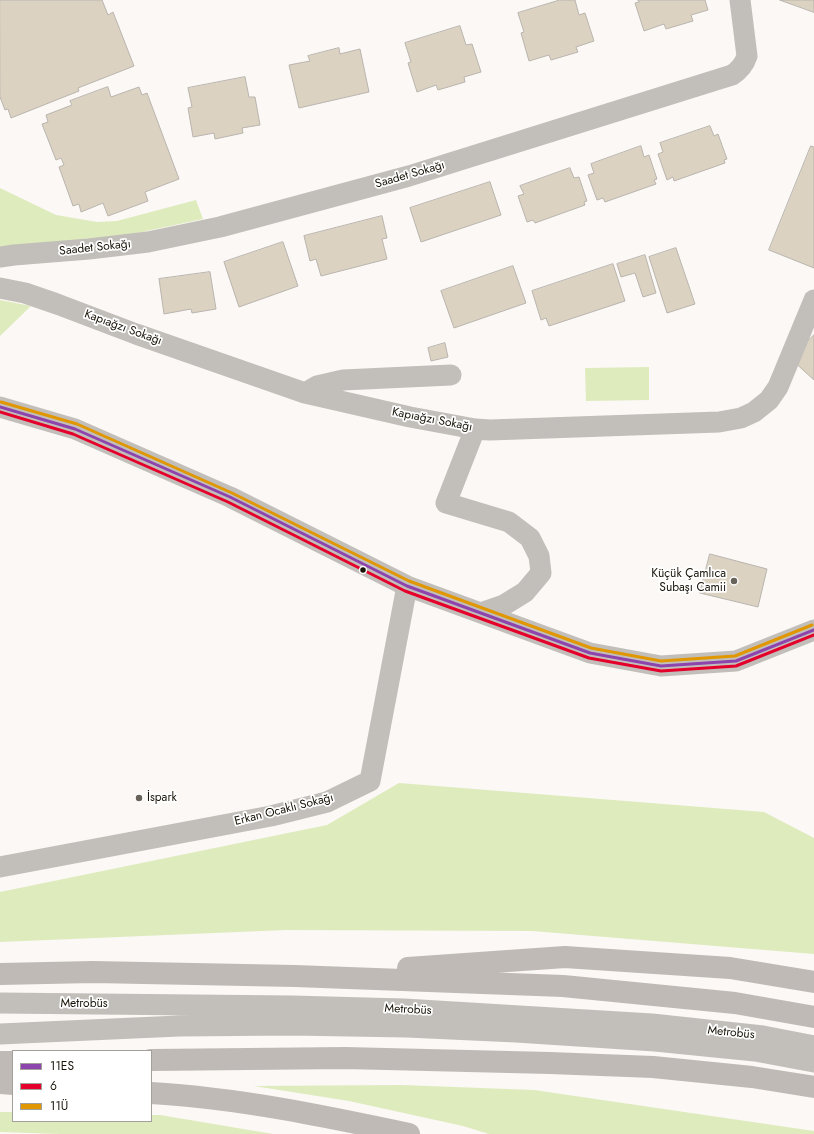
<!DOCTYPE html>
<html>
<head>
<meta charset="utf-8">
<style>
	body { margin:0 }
	#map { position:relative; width:814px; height:1134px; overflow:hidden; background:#fbf8f5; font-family:Jost,sans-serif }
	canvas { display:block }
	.legend { position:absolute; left:12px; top:1050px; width:140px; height:72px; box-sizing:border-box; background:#fff; border:1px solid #a3a09c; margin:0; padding:5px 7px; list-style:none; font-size:12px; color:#181207 }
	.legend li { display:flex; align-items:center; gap:8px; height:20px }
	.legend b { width:20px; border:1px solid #a3a09c }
</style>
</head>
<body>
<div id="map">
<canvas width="814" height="1134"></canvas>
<ul class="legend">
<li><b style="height:5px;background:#8e44ad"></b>11ES</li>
<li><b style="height:5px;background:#e4002b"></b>6</li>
<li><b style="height:5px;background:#e19701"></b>11Ü</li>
</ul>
</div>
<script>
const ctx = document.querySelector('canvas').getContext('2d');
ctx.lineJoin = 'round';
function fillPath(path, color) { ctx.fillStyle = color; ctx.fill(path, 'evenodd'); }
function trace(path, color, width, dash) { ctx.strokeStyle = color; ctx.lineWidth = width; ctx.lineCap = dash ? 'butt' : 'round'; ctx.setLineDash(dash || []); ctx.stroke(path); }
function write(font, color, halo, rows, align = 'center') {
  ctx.font = font + ' Jost,sans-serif'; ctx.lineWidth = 3.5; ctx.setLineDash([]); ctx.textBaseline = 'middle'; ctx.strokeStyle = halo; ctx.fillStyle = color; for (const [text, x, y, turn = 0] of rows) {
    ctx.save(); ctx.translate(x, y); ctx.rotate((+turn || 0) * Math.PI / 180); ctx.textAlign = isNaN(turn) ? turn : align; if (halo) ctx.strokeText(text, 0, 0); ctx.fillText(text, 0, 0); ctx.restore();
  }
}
const green = new Path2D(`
	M 0,188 L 56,215 L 97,222 L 117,221 L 196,200 L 203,219 L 137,233 L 91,240 L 0,248 Z
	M 0,300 L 31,306 L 0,336 Z
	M 649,367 L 649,400 L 586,401 L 585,368 Z
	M 399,783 L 764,812 L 814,838 L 814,954 L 532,931 L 286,930 L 0,942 L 0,892 L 327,825 Z
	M 402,1085 L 534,1090 L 814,1131 L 814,1134 L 489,1134 L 463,1126 L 349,1101 L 254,1086 Z
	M 0,1112 L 13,1112 L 13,1121 L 151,1121 L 151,1115 L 160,1115 L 273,1134 L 60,1134 L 0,1132 Z`);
const building = new Path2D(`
	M 0,0 L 102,0 L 108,15 L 113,12 L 134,66 L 78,88 L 79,91 L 11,118 L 8,109 L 5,110 L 0,97 Z
	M 560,0 L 575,0 L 579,15 L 585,13 L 594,41 L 576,47 L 578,52 L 551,60 L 549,55 L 529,61 L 521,33 L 524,32 L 518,13 Z
	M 638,0 L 705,0 L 708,10 L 691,15 L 693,21 L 666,29 L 664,24 L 644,31 L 635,3 L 639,2 Z
	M 780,0 L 814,0 L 814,12 Z
	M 460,26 L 466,45 L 472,44 L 481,72 L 464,77 L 465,82 L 438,90 L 436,85 L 417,92 L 408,63 L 411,62 L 405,43 Z
	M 339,48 L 340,54 L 360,49 L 369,92 L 299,108 L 289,65 L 310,61 L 308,56 Z
	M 245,77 L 249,97 L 255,97 L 260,125 L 242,128 L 243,133 L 215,139 L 214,133 L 193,137 L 188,108 L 192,107 L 188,88 Z
	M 108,87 L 111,97 L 139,87 L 142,95 L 147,93 L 179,179 L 145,192 L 148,201 L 108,216 L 103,203 L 81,212 L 79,204 L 73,206 L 59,167 L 64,165 L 61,158 L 56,160 L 42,124 L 48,122 L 46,115 L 72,105 L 70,101 Z
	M 710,126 L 714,136 L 718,134 L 727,159 L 724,160 L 725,163 L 674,181 L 673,177 L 667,180 L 658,154 L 663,152 L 660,143 Z
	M 641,146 L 644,157 L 649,155 L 657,179 L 654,180 L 656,184 L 605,202 L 603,198 L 597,200 L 588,175 L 594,173 L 591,164 Z
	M 811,146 L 814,147 L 814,268 L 769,250 Z
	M 570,168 L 574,178 L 579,177 L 587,201 L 584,202 L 585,205 L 535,223 L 533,220 L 527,222 L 518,196 L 524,194 L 520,186 Z
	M 490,182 L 501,215 L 421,242 L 410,208 Z
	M 382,216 L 387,238 L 382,239 L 387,259 L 321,276 L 316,259 L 310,261 L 304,236 Z
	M 283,242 L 298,286 L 239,307 L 224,262 Z
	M 676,248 L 695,304 L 667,313 L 649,257 Z
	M 645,255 L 656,293 L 643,297 L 635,273 L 621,277 L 617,264 Z
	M 613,264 L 625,301 L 549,326 L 546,318 L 541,320 L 532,291 Z
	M 513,266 L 526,303 L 454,328 L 441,291 Z
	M 210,272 L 216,309 L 192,313 L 191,309 L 164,314 L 159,279 Z
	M 814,335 L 814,380 L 791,359 Z
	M 445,343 L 448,357 L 431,361 L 428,348 Z
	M 710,554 L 767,569 L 758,607 L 700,593 Z`);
const minor = new Path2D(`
	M 0,257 L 14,255 L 89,249 L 148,242 L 220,227 L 409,176 L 732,75 C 740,70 744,65 747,56 L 740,0
	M 0,288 L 25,293 L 57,304 L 136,334 L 305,393 L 410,417 L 475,429 L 490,430 L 719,422 L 741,418 L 754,412 L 769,400 L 778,387 L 814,300
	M 305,393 L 317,386 L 343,380 L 451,375
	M 0,407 L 75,429 L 230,497 L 407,586 L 590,653 L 661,666 L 736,661 L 814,630
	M 475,429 L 446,503 L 509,522 L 530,538 L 539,556 L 541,573 L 525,592 L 504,605 L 481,613
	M 0,867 L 271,816 L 327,802 L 370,781 L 407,586
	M 0,1003 L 292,1006 L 404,1009 L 652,1024 L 763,1036 L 814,1046
	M 0,1034 L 179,1026 L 292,1025 L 407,1027 L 516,1032 L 655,1041 L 755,1051 L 814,1062`);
const highway = new Path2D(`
	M 408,968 L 565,957 L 730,968 L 814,982
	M 0,974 L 93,972 L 295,976 L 563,986 L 735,1003 L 814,1017
	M 151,1060 L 345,1058 L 550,1063 L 653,1067 L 752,1077 L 814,1087
	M 0,1062 L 13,1062
	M 0,1083 L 13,1084
	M 151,1093 C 238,1098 324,1116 409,1134`);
const bus1 = new Path2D(`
	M 0,407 L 75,429 L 230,497 L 407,586 L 590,653 L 661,666 L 736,661 L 814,630`);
const bus2 = new Path2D(`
	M 0,412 L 73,434 L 228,502 L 405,591 L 589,658 L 661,671 L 736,666 L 814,635`);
const bus3 = new Path2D(`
	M 1,402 L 77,424 L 232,493 L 409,581 L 591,648 L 661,661 L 735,656 L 812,625`);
const markers = [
	[363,570,3.5,"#181207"],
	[734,581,4,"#67625a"],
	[139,798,4,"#67625a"]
];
const streetNames = [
	["Saadet Sokağı",410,175,-16],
	["Saadet Sokağı",95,248,-6],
	["Kapıağzı Sokağı",123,328,20],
	["Kapıağzı Sokağı",432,420,11],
	["Erkan Ocaklı Sokağı",284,810,-14],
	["Metrobüs",84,1004],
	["Metrobüs",408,1010,3],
	["Metrobüs",731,1033,6]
];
const poiNames = [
	["Küçük Çamlıca",726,574],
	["Subaşı Camii",726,588],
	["İspark",147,798,"left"]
];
fillPath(green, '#deebbd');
fillPath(building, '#dbd2c1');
trace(building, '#b9b4ae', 1);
trace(minor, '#c2beba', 21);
trace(highway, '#bfbab5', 22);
trace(bus1, '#8e44ad', 3);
trace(bus2, '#e4002b', 3);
trace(bus3, '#e19701', 3);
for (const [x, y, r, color] of markers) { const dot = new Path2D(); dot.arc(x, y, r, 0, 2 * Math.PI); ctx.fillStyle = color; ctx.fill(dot); trace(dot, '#fff', 1.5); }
write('12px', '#181207', '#fff', streetNames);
write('12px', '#181207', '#fff', poiNames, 'right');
</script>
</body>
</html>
